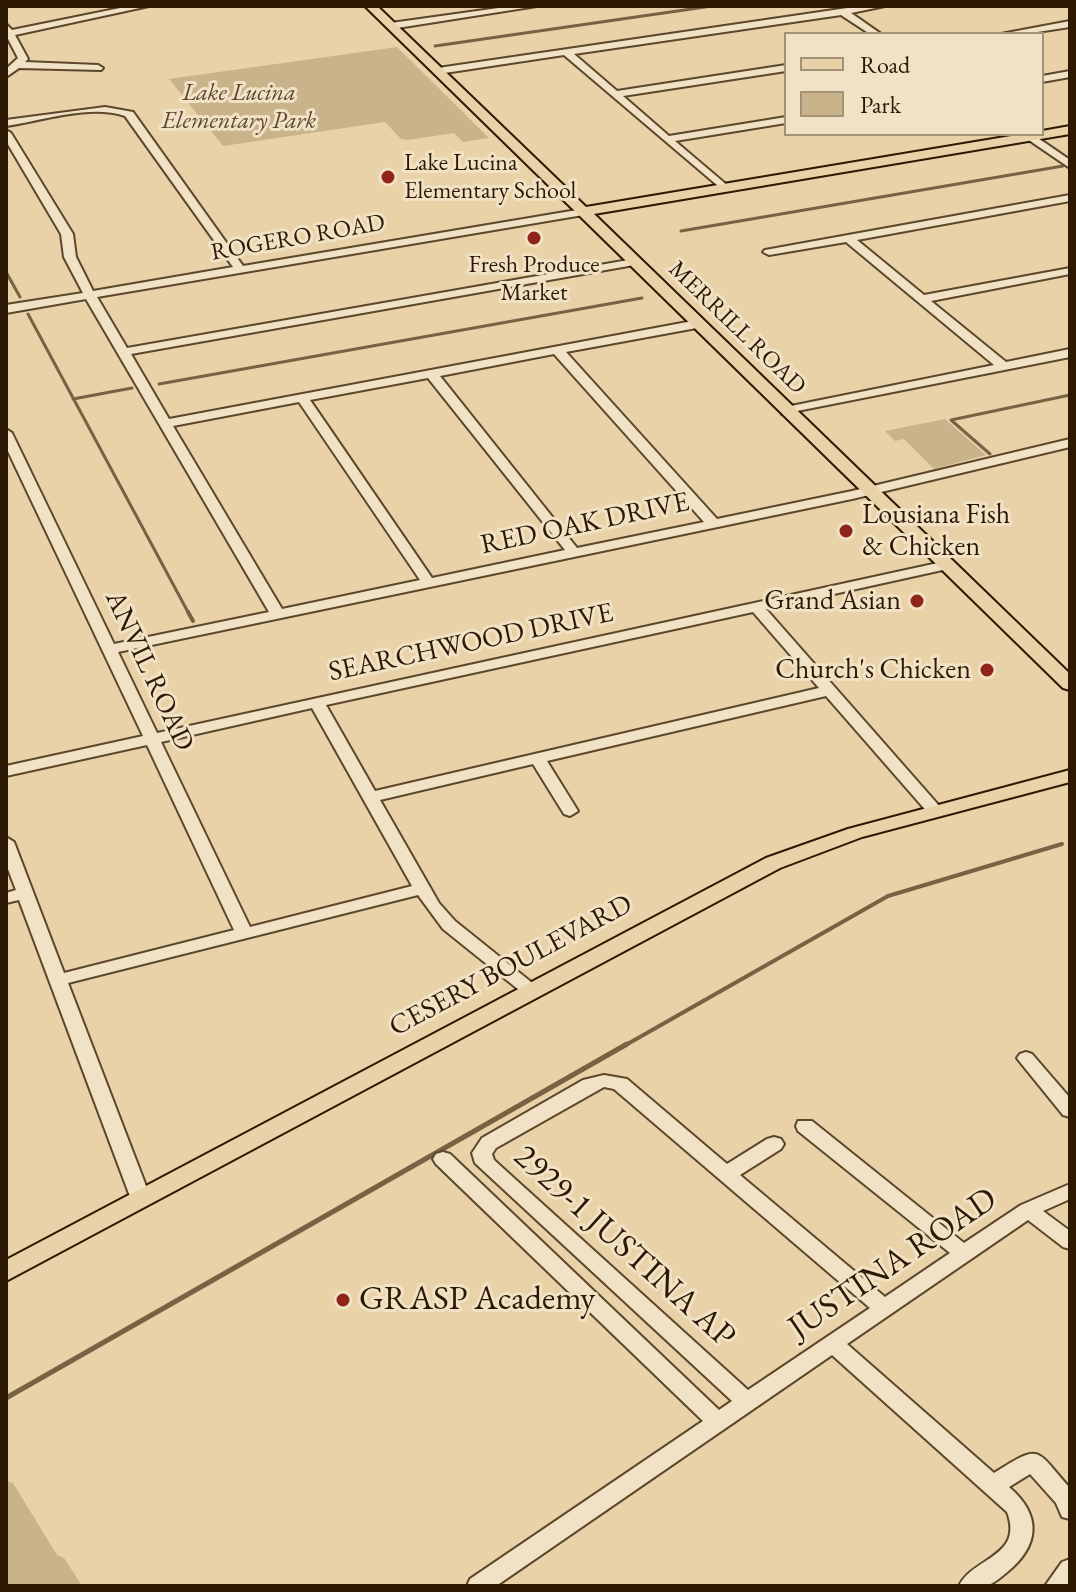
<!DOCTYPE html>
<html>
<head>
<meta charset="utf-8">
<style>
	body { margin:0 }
	#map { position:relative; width:1076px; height:1592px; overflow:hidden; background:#e9d2a7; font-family:"EB Garamond",serif }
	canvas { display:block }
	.frame { position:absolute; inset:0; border:8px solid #2d1903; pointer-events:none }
	.legend { position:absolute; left:784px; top:32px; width:260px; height:104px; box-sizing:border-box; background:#f1e2c6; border:2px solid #a39278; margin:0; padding:10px 14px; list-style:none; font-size:24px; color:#2d1903 }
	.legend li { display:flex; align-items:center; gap:16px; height:40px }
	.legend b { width:40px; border:2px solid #a39278 }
</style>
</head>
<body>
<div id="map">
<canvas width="1076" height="1592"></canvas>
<div class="frame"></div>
<ul class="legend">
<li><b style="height:10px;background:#e9d2a7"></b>Road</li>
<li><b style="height:22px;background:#c9b38b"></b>Park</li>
</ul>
</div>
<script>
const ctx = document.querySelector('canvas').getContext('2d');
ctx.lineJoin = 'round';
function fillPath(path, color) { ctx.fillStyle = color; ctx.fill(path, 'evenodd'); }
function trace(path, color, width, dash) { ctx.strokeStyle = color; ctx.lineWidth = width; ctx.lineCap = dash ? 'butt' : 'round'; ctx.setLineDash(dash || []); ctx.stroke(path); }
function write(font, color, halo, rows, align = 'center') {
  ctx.font = font + ' "EB Garamond",serif'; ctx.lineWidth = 6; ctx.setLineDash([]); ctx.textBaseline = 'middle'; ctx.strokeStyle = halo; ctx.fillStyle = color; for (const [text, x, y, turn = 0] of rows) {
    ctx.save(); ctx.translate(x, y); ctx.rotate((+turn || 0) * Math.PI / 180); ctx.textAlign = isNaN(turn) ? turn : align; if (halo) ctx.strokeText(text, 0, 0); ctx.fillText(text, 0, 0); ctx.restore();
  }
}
const green = new Path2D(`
	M 397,47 L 489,138 L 463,142 L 454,133 L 408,140 L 401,139 L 385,122 L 223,146 L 169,79 Z
	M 945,419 L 986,455 L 934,469 L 904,439 L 895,441 L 885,431 Z
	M 6,1481 L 13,1483 L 57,1555 L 64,1558 L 82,1586 L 6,1586 Z`);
const streamFar2 = new Path2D(`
	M 435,46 L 712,6
	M 681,231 L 1063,166
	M 6,272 L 20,297
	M 28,314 L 189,614
	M 159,384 L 642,298
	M 73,399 L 132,388
	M 990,454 L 951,420 L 1070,395`);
const streamFar1 = new Path2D(`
	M 188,612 L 193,621
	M 624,1046 L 888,896 L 1062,844`);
const stream = new Path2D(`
	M 6,1398 L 627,1044`);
const minor = new Path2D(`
	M 130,6 L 149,6 L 15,35 L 28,59 L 25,62 L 98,65 L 103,68 L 101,70 L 19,68 L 6,77 L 6,69 L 18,58 L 6,35 L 6,24 L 12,30 Z
	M 513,6 L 537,6 L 391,29 L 386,26 L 391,23 Z
	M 861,6 L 885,6 L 851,13 L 881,34 L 870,34 L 841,15 L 574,54 L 617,91 L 786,65 L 786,71 L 623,96 L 669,136 L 786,117 L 786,123 L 675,141 L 728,186 L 728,190 L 724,191 L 564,55 L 438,74 L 433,71 L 438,68 Z
	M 1070,21 L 1070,27 L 1024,34 L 1001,34 Z
	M 1070,71 L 1070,77 L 1042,82 L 1042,76 Z
	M 105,107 L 133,112 L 243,266 L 583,209 L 588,212 L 583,215 L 97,297 L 127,348 L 634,259 L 640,262 L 634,265 L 131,354 L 169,419 L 698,320 L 702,321 L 702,327 L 566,352 L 717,519 L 852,491 L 1070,439 L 1070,447 L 852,499 L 118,652 L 157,733 L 947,561 L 954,565 L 947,569 L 766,609 L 941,808 L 943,811 L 941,814 L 929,814 L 826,696 L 547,761 L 578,811 L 570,816 L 564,814 L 533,764 L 380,800 L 439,903 L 455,921 L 536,986 L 539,990 L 536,994 L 524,994 L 443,929 L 418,895 L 68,983 L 151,1199 L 148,1204 L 141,1206 L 134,1204 L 131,1199 L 19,900 L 6,903 L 6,893 L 16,890 L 6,864 L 6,837 L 14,842 L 64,973 L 234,930 L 147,745 L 6,776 L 6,766 L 143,736 L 6,447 L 6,429 L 12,433 L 114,644 L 269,612 L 86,299 L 6,313 L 6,305 L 83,293 L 64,257 L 61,234 L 6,141 L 6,130 L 11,133 L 73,234 L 76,257 L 93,291 L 233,267 L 125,116 C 89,104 42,121 6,126 L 6,120 ZM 554,354 L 704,522 L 577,548 L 440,376 ZM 428,378 L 565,550 L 432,578 L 310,400 ZM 299,402 L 420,580 L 282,609 L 173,426 ZM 753,612 L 819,688 L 375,791 L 326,705 ZM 312,708 L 412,886 L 250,927 L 161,742 Z
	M 1020,134 L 1032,134 L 1070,160 L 1070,168 Z
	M 1070,195 L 1070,201 L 857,240 L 924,295 L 1070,268 L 1070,274 L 931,301 L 1006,362 L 1070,349 L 1070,357 L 782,414 L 782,408 L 786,407 L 994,365 L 846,242 L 769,255 L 763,252 L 765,250 Z
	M 1026,1052 L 1032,1054 L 1070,1098 L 1070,1117 L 1063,1115 L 1020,1062 L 1017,1058 L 1020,1054 Z
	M 604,1075 L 627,1079 L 727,1164 L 767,1139 L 774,1137 L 781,1139 L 784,1144 L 781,1149 L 740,1175 L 885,1297 L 950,1253 L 798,1131 L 796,1126 L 798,1121 L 812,1121 L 964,1243 L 1021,1205 L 1070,1184 L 1070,1199 L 1043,1211 L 1070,1231 L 1070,1249 L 1063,1247 L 1028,1220 L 847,1344 L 994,1473 C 1042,1443 1034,1448 1070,1488 L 1070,1519 L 1062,1517 L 1056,1503 L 1030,1474 L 1009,1487 C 1042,1515 1040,1546 1006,1573 C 1000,1578 992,1585 985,1586 C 976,1587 967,1586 959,1586 C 973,1557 1024,1557 1007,1512 L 832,1355 L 496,1586 L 467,1586 L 470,1579 L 703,1421 L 436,1164 L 433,1159 L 436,1154 L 443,1152 L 450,1154 L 719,1410 L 732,1401 L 475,1163 L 472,1153 L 482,1138 L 583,1080 ZM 604,1087 L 614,1089 L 870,1308 L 748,1390 L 494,1160 L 492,1154 L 496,1148 Z
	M 1070,1559 L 1070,1586 L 1045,1586 L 1062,1562 Z`);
const major = new Path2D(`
	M 365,6 L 377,6 L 586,207 L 1023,134 L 1042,134 L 1042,131 L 1070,126 L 1070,134 L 594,214 L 1070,674 L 1070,690 L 1063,688 Z
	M 1070,770 L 1070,782 L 862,837 L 780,868 L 6,1281 L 6,1260 L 766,858 L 848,829 Z`);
const markers = [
	[388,177,8,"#8f2418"],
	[534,238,8,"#8f2418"],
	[846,531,8,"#8f2418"],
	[917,601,8,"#8f2418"],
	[987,670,8,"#8f2418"],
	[343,1300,8,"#8f2418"]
];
const farParknames = [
	["Lake Lucina",239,93],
	["Elementary Park",239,121]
];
const farPoinames = [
	["Lake Lucina",404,163],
	["Elementary School",404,191],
	["Fresh Produce",534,265,"center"],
	["Market",534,293,"center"]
];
const farStreetnames = [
	["ROGERO ROAD",298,238,-10],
	["MERRILL ROAD",737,328,44]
];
const poiNames = [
	["Lousiana Fish",862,515,"left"],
	["& Chicken",862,547,"left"],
	["Grand Asian",901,601],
	["Church's Chicken",971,670]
];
const streetNames = [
	["RED OAK DRIVE",585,524,-12],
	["SEARCHWOOD DRIVE",471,643,-12],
	["ANVIL ROAD",149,671,65],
	["CESERY BOULEVARD",511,966,-28]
];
const nearStreetnames = [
	["2929-1 JUSTINA AP",624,1247,42],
	["JUSTINA ROAD",893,1264,-34]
];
const nearPoinames = [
	["GRASP Academy",359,1300]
];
fillPath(green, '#c9b38b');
trace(streamFar2, '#776244', 3);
trace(streamFar1, '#776244', 4);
trace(stream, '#776244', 5);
trace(minor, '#5c472c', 4);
trace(major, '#2d1903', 4);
fillPath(minor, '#f1e2c6');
fillPath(major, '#e9d2a7');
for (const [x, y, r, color] of markers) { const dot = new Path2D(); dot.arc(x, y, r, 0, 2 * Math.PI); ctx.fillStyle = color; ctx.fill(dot); trace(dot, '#f1e2c6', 3); }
write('italic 24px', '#5c472c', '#f1e2c6', farParknames);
write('24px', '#2d1903', '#f1e2c6', farPoinames, 'left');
write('24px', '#2d1903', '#f1e2c6', farStreetnames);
write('28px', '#2d1903', '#f1e2c6', poiNames, 'right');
write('28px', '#2d1903', '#f1e2c6', streetNames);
write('34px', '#2d1903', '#f1e2c6', nearStreetnames);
write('34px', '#2d1903', '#f1e2c6', nearPoinames, 'left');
</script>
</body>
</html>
